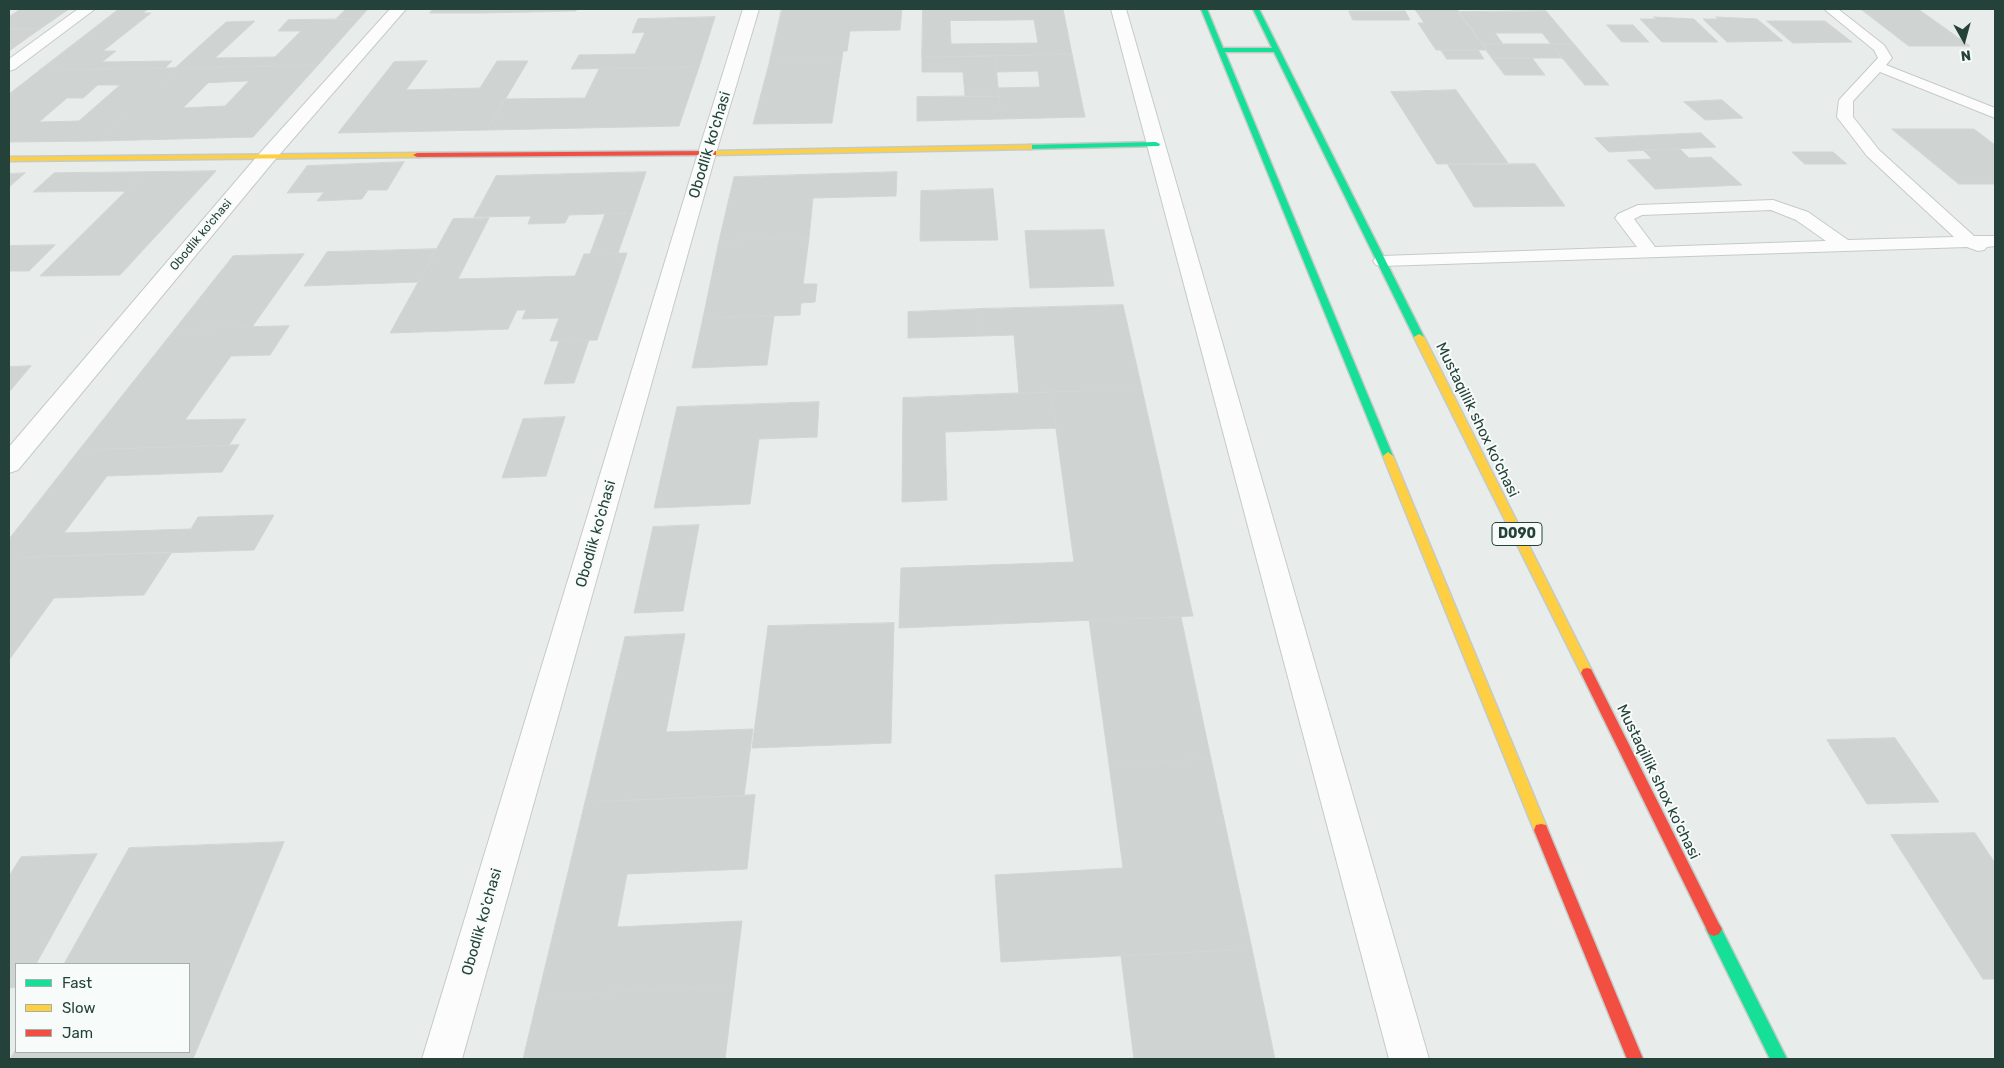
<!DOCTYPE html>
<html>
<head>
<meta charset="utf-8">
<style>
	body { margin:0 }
	#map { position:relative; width:2004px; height:1068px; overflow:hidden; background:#e8edeb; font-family:Rubik,sans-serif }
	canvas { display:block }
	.frame { position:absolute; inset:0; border:10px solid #24423a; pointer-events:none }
	.legend { position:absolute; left:15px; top:963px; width:175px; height:90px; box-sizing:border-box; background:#f7fbf9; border:1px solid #a3b1ad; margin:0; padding:6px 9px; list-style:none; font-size:15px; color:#24423a }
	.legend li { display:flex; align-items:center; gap:10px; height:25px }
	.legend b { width:25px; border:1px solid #a3b1ad }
	.north { position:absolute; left:1939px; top:15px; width:50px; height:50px; -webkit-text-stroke:4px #f7fbf9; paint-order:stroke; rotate:173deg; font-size:14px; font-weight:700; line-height:20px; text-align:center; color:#24423a }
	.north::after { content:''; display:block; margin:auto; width:18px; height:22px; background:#24423a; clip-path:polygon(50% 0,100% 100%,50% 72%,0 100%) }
</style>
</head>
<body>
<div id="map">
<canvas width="2004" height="1068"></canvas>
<div class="frame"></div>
<ul class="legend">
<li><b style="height:6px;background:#16e098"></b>Fast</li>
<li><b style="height:6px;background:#ffcf43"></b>Slow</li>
<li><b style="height:6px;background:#f24e42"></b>Jam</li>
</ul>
<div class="north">N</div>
</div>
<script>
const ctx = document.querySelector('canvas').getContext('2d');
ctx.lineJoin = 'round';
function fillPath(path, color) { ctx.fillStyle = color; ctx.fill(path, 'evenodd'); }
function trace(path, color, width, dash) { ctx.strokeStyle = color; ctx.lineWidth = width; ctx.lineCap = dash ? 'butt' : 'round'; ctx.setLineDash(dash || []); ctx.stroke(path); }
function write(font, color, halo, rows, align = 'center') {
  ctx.font = font + ' Rubik,sans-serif'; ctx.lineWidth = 4; ctx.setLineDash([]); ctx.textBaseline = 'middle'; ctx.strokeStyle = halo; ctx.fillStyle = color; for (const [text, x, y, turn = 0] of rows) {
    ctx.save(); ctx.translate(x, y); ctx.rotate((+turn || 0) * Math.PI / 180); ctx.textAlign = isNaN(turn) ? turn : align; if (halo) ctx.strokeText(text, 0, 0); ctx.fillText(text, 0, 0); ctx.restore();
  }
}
const building = new Path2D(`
	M 21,9 L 69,9 L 40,29 L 9,29 L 9,17 Z
	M 119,9 L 148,9 L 143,13 L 151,13 L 103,51 L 116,51 L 102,62 L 172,61 L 165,68 L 40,70 Z
	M 346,9 L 368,9 L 359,19 L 335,20 Z
	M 433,9 L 485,9 L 482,13 L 430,13 Z
	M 485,9 L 577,9 L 576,11 L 482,13 Z
	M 782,9 L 902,9 L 900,30 L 850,31 L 847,51 L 843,51 L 842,58 L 770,60 Z
	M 923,9 L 1063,9 L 1072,54 L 922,57 ZM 1034,20 L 1038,43 L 951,44 L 950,21 Z
	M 1415,9 L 1457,9 L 1487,50 L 1436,50 L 1418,23 L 1424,23 Z
	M 1861,9 L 1918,9 L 1970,46 L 1909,46 Z
	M 1349,11 L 1405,11 L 1410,20 L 1353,20 Z
	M 1546,11 L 1574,44 L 1551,44 L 1542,33 L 1495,33 L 1503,44 L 1482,44 L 1458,12 Z
	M 715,17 L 699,67 L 571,69 L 579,55 L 635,54 L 645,32 L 632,33 L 638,19 Z
	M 1654,17 L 1694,19 L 1718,42 L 1662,42 L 1640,19 L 1656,19 Z
	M 1716,17 L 1757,19 L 1783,41 L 1727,42 L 1703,19 L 1719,19 Z
	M 359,19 L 318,65 L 175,68 L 226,22 L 255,21 L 215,58 L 275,57 L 301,31 L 278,31 L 288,20 Z
	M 1767,21 L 1825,21 L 1852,42 L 1793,43 Z
	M 1607,25 L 1633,25 L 1649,42 L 1622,42 Z
	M 9,29 L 40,29 L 9,51 Z
	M 1482,44 L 1551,44 L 1562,58 L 1492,58 Z
	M 1551,44 L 1574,44 L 1609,85 L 1585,85 Z
	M 1441,50 L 1478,50 L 1484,59 L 1447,59 Z
	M 1072,54 L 1085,117 L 1001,119 L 998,88 L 1040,87 L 1038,71 L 997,72 L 995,56 Z
	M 995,56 L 999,96 L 965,96 L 963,72 L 922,72 L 922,57 Z
	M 842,58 L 832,123 L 753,124 L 770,60 Z
	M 1492,58 L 1532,58 L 1545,75 L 1505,75 Z
	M 427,61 L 406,90 L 480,88 L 497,61 L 528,61 L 487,130 L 338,133 L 394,62 Z
	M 318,65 L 253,137 L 99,141 L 179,68 ZM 249,81 L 225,106 L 183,108 L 208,83 Z
	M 699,67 L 679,126 L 487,130 L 506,99 L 585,98 L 599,69 Z
	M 179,68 L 99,141 L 9,142 L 9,94 L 40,70 ZM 98,85 L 120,85 L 79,121 L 39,122 L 67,98 L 83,98 Z
	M 1456,90 L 1508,163 L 1437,164 L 1391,92 Z
	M 999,96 L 1001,119 L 917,121 L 917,97 Z
	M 1722,100 L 1743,118 L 1705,120 L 1684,102 Z
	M 1892,129 L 1974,129 L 1995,145 L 1995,184 L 1959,184 Z
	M 1701,133 L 1716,147 L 1609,152 L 1595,138 Z
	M 1680,149 L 1689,158 L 1711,157 L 1742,185 L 1655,189 L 1627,160 L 1652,159 L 1643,150 Z
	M 1792,152 L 1833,152 L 1847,164 L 1805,164 Z
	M 404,162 L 387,190 L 368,190 L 362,199 L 317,201 L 324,192 L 287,193 L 307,166 Z
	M 1535,164 L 1565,206 L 1474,207 L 1448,165 Z
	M 216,171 L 120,275 L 40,276 L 145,172 Z
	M 145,172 L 126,191 L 33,192 L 54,173 Z
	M 646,172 L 632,213 L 569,215 L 565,223 L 528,224 L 531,216 L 474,217 L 496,176 Z
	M 897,172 L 896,196 L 813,198 L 809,238 L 719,241 L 734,177 Z
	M 25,173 L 9,187 L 9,174 Z
	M 993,189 L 998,240 L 920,241 L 921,191 Z
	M 632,213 L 618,253 L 590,254 L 605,214 Z
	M 489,218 L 458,279 L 575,276 L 584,254 L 627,253 L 597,340 L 550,341 L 559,318 L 522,319 L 526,310 L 517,310 L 508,329 L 390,333 L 453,219 Z
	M 1104,230 L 1114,286 L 1030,288 L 1025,231 Z
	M 809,238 L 803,284 L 817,284 L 815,302 L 801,303 L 800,315 L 703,318 L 719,241 Z
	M 55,245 L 29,271 L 9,271 L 9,246 Z
	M 437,249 L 418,282 L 304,286 L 327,252 Z
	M 304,254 L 252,327 L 175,329 L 233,256 Z
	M 1123,305 L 1142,389 L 1019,393 L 1014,335 L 981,336 L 979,309 Z
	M 979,309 L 981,336 L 908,338 L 908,312 Z
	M 774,316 L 767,365 L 692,368 L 703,318 Z
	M 289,326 L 270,355 L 231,356 L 185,420 L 246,419 L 229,445 L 79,450 L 175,329 Z
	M 589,340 L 574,383 L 544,384 L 559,341 Z
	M 31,366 L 9,392 L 9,367 Z
	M 1142,389 L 1193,616 L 899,628 L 901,568 L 1074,562 L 1051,392 Z
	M 1051,392 L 1056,428 L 945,432 L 947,500 L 902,502 L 903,398 Z
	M 819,402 L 817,437 L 759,439 L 750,504 L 654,508 L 677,407 Z
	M 565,417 L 546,476 L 502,478 L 523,419 Z
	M 239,445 L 222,472 L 107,476 L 64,533 L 191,529 L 198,517 L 274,515 L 254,550 L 9,558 L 9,539 L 79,450 Z
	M 699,525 L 683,611 L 634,613 L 653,527 Z
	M 172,552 L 144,595 L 54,598 L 9,660 L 9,558 Z
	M 1181,617 L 1211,759 L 1109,764 L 1089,620 Z
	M 894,623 L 891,743 L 752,748 L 768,626 Z
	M 685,634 L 666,732 L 753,729 L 744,796 L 585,802 L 625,637 Z
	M 1895,738 L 1939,802 L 1867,804 L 1827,740 Z
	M 1211,759 L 1252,949 L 1001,962 L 995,875 L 1123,868 L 1109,764 Z
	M 755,795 L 747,869 L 627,874 L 617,927 L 742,921 L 734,986 L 538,996 L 585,802 Z
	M 1975,833 L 1995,863 L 1995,979 L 1983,979 L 1891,835 Z
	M 284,842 L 193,1059 L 10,1059 L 16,1049 L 16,1052 L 189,1052 L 189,964 L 64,964 L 129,848 Z
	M 97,854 L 36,964 L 16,964 L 16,987 L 9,988 L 9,876 L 21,857 Z
	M 1252,949 L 1275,1059 L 1134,1059 L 1121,956 Z
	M 734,986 L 725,1059 L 523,1059 L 538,996 Z`);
const lane = new Path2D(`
	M 1824,9 L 1838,9 L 1884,45 L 1892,58 L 1886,65 L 1995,108 L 1995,118 L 1880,72 L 1853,101 L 1853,117 L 1879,150 L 1974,236 L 1995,236 L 1995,246 L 1987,247 L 1984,250 L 1978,251 L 1967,247 L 1382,266 L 1376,265 L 1373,261 L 1376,257 L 1382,256 L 1637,247 L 1615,218 L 1618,214 L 1638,205 L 1773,200 L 1808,212 L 1848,240 L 1954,237 L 1867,156 L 1837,117 L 1839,100 L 1878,58 L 1874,50 ZM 1771,210 L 1796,220 L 1826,241 L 1655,247 L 1634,219 L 1642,215 Z`);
const street = new Path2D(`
	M 78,9 L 95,9 L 15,69 L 9,71 L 9,59 Z
	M 390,9 L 406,9 L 273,162 L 18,470 L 9,473 L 9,447 L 259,154 Z
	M 743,9 L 759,9 L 716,153 L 462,1059 L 422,1059 L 698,153 Z
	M 1111,9 L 1126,9 L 1429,1059 L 1389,1059 Z`);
const fast = new Path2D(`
	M 1201,9 L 1207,9 L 1223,48 L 1272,48 L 1253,9 L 1259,9 L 1424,337 L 1419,340 L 1414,337 L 1274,52 L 1225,52 L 1393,456 L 1392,458 L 1388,460 L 1383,456 Z
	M 1156,142 L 1160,144 L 1159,146 L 1029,149 L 1025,147 L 1029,145 Z
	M 1714,922 L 1719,924 L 1787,1059 L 1770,1059 L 1706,929 L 1709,924 Z`);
const slow = new Path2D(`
	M 1029,145 L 1032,145 L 1032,149 L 713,155 L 709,153 L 713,151 Z
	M 417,153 L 421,155 L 420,157 L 9,161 L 9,157 Z
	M 1419,334 L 1424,337 L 1593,673 L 1591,677 L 1587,678 L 1583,677 L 1581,673 L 1414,337 Z
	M 1388,452 L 1393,456 L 1548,830 L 1546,835 L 1541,836 L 1536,835 L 1534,830 L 1383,456 Z`);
const jam = new Path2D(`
	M 713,151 L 716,151 L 716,155 L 417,157 L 413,155 L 417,153 Z
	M 1587,668 L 1591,669 L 1719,924 L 1722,929 L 1719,934 L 1714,936 L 1709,934 L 1581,673 L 1583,669 Z
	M 1541,824 L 1546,825 L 1548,830 L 1643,1059 L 1627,1059 L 1534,830 L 1536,825 Z`);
const farStreetnames = [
	["Obodlik ko'chasi",201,235,-50]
];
const shields = [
	[1517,534,50]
];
const shieldNames = [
	["D090",1517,534]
];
const streetNames = [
	["Obodlik ko'chasi",710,145,-73],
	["Mustaqillik shox ko'chasi",1477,420,64],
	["Obodlik ko'chasi",596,534,-74],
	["Mustaqillik shox ko'chasi",1658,782,64],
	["Obodlik ko'chasi",482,922,-74]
];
fillPath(building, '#cfd4d2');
trace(building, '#d1d6d4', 1);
trace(lane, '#c5cac8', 2);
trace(street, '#c5cac8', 2);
trace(fast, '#c3cbc8', 3);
trace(slow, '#c3cbc8', 3);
trace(jam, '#c3cbc8', 3);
fillPath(lane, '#fcfcfc');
fillPath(street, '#fcfcfc');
fillPath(fast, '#16e098');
fillPath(slow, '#ffcf43');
fillPath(jam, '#f24e42');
write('12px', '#24423a', '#f7fbf9', farStreetnames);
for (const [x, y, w] of shields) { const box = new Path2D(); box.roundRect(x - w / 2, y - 11.5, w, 23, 4); ctx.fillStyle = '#f7fbf9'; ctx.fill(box); trace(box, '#24423a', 1); }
write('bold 14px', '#24423a', null, shieldNames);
write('15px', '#24423a', '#f7fbf9', streetNames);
</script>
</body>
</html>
